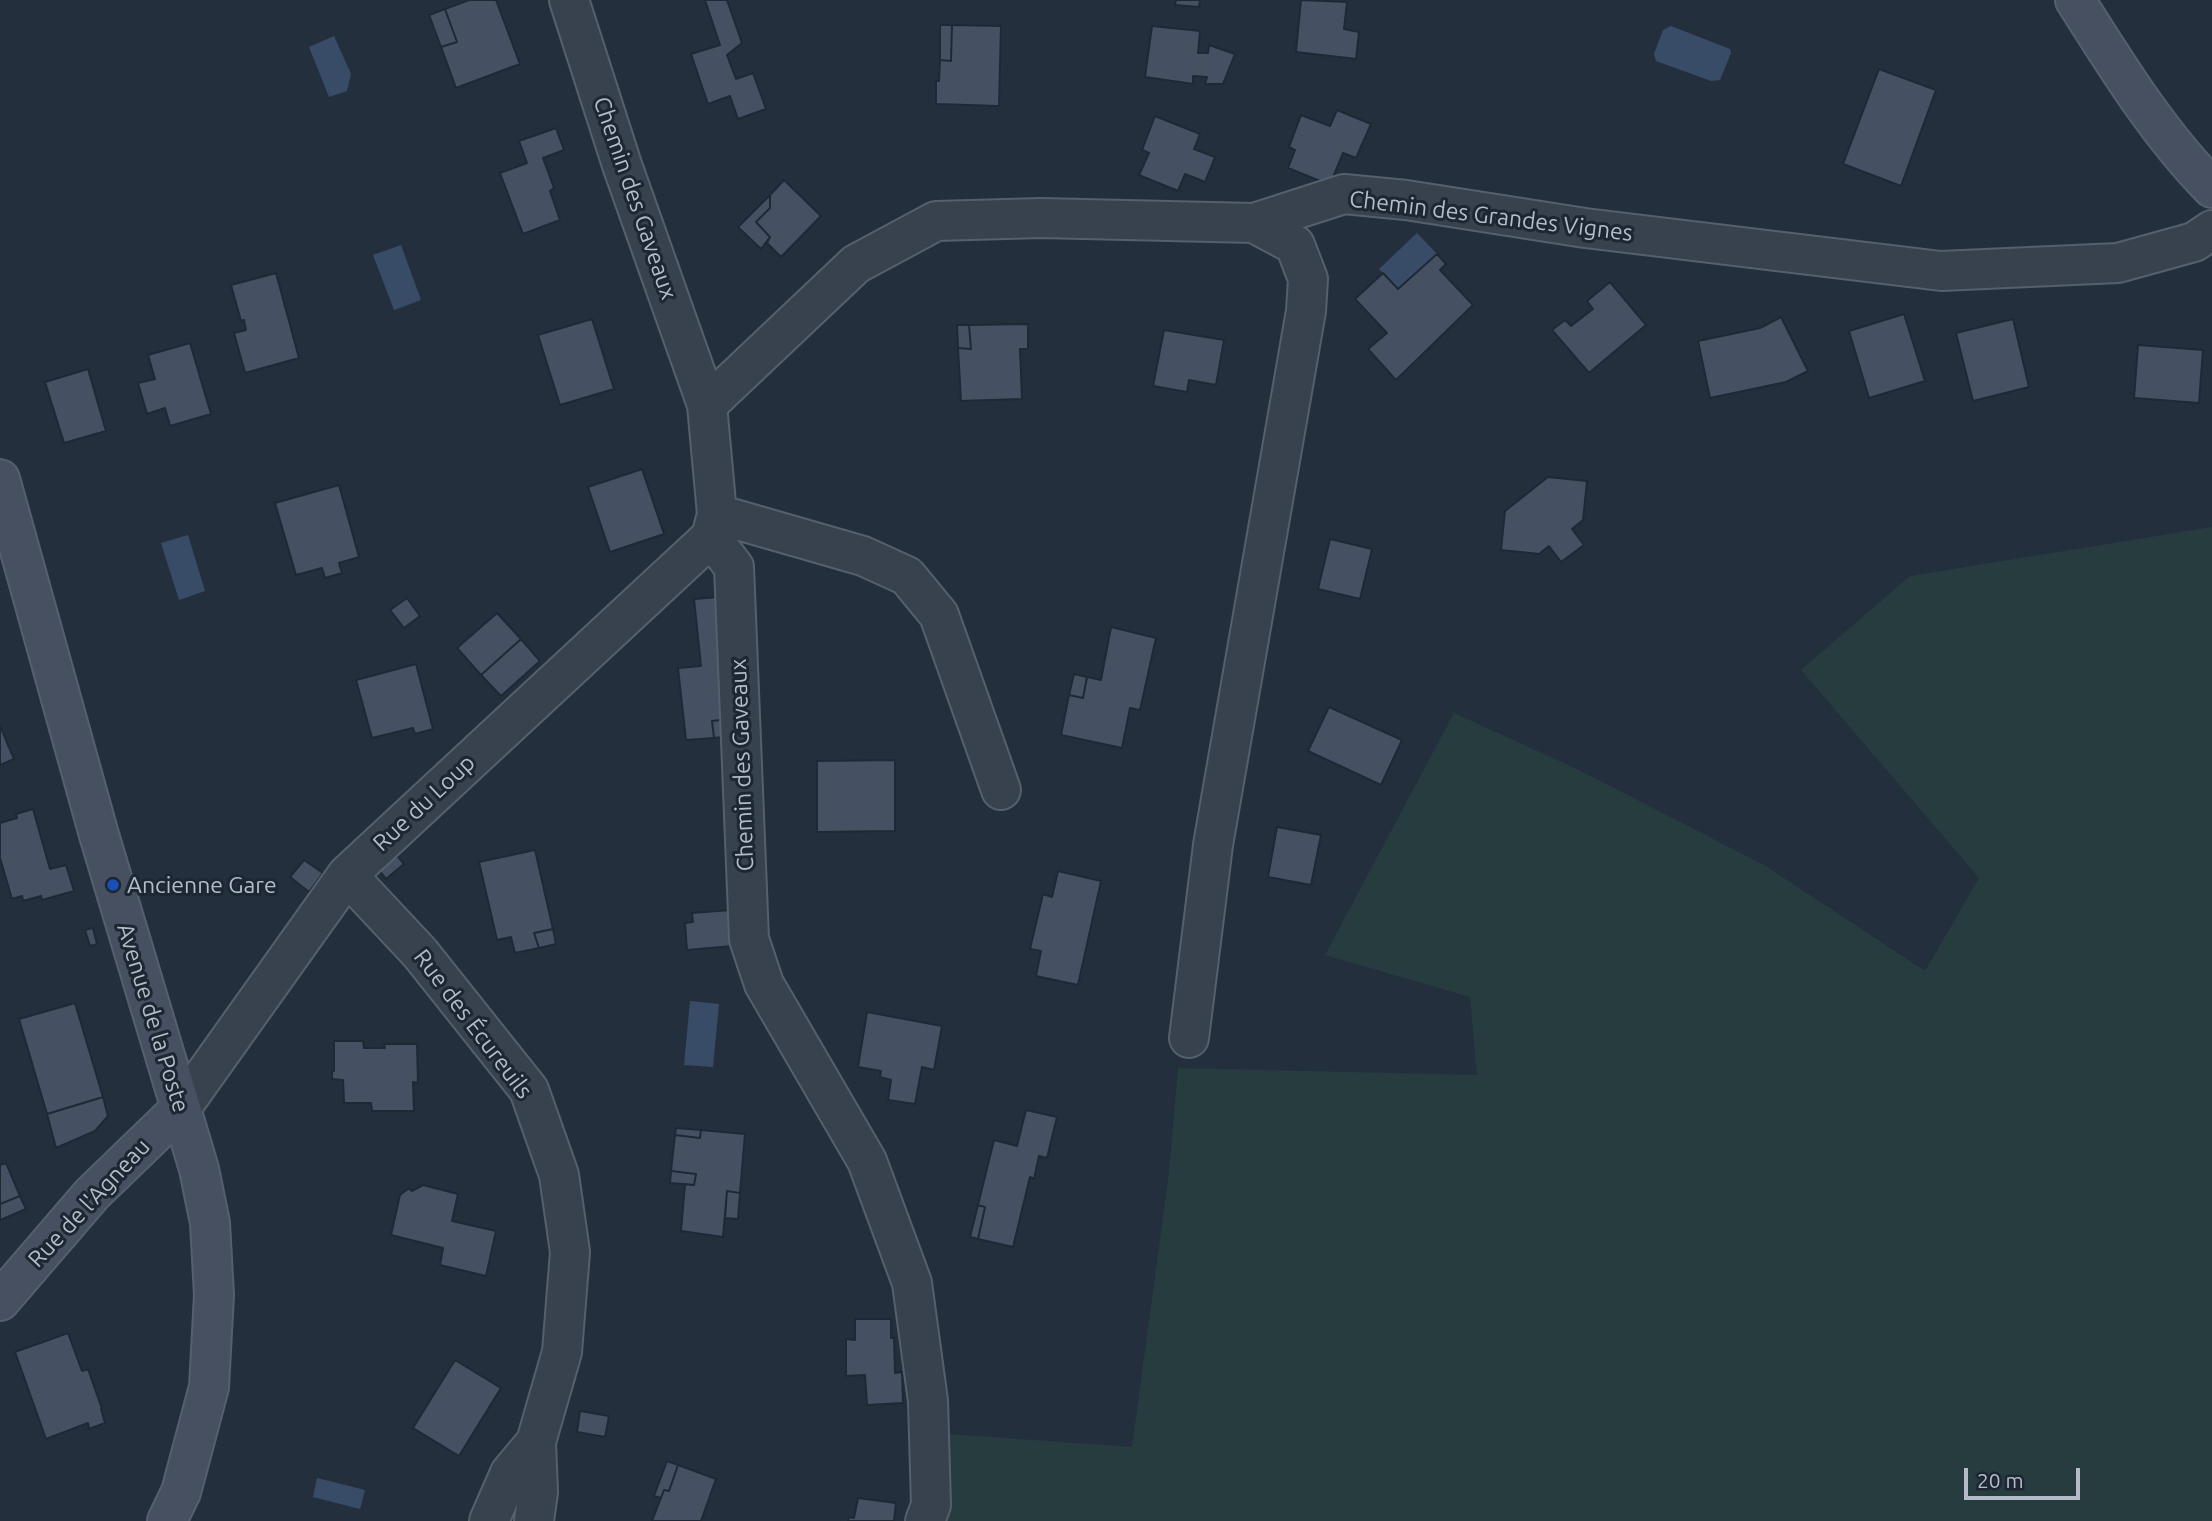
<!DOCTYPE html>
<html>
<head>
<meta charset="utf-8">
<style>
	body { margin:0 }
	#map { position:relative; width:2212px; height:1521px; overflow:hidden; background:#242f3e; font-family:Ubuntu,sans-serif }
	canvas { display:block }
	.scale { position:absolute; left:1964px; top:1468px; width:116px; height:32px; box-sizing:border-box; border:4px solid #b4bcc9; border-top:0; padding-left:9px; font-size:21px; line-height:24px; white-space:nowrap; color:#b4bcc9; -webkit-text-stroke:5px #1d2633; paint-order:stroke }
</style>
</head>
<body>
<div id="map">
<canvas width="2212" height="1521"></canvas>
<div class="scale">20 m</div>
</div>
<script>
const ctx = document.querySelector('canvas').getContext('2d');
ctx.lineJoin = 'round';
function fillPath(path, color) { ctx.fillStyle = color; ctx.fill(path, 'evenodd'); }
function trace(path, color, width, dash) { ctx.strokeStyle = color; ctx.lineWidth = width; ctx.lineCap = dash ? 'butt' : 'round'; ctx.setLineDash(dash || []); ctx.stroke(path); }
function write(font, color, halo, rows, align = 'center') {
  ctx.font = font + ' Ubuntu,sans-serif'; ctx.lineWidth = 6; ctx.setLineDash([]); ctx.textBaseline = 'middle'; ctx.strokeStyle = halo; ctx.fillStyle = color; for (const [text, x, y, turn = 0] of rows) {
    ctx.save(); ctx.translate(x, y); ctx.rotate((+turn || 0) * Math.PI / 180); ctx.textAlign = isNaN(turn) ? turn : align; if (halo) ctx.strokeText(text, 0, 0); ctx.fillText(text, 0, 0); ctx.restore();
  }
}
const green = new Path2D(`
	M 2212,527 L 2212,1521 L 939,1521 L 942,1509 L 949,1434 L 1132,1447 L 1169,1172 L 1178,1068 L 1477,1075 L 1470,997 L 1325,955 L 1454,713 L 1577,769 L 1764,865 L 1925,971 L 1979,878 L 1801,670 L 1910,576 Z`);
const water = new Path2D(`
	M 1671,26 L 1730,49 L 1731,53 L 1720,80 L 1711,81 L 1656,61 L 1654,54 L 1663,30 Z
	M 334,36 L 351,74 L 347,91 L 329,97 L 309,47 Z
	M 1417,233 L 1437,254 L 1398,289 L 1379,269 Z
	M 401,245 L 421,300 L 394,310 L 373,255 Z
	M 188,535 L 205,591 L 179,600 L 161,543 Z
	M 690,1001 L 719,1004 L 713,1067 L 684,1065 Z
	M 317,1478 L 365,1490 L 360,1509 L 313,1497 Z`);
const building = new Path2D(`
	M 469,0 L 496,0 L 520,64 L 456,88 L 441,47 L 457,42 L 445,9 Z
	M 705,0 L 727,0 L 742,43 L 727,55 L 736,79 L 753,73 L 766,109 L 738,119 L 730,96 L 708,104 L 691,54 L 720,45 Z
	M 1176,0 L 1200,0 L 1199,7 L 1175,5 Z
	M 1301,0 L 1347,2 L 1344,29 L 1359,32 L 1356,59 L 1296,52 Z
	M 445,9 L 457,42 L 441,47 L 429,15 Z
	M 940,25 L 952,25 L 951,61 L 940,60 Z
	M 952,25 L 1001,26 L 999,106 L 936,104 L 936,81 L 939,81 L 940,60 L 951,61 Z
	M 1152,26 L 1200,31 L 1198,53 L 1208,53 L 1209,45 L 1235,54 L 1223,84 L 1205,84 L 1207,77 L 1193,76 L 1193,84 L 1145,77 Z
	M 1879,69 L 1936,90 L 1901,186 L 1843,164 Z
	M 1337,110 L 1371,124 L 1356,158 L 1343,153 L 1330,185 L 1288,168 L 1295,150 L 1289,147 L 1301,115 L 1330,126 Z
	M 1155,116 L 1200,134 L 1194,149 L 1215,157 L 1205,182 L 1185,174 L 1178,191 L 1139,175 L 1149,153 L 1142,150 Z
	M 556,128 L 564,150 L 543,158 L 554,188 L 550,191 L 560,220 L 523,234 L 500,173 L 527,163 L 519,141 Z
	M 784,180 L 821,216 L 781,257 L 767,243 L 770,237 L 756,222 L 770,208 L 770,195 Z
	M 770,195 L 770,208 L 756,222 L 770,237 L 761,249 L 738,227 Z
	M 1437,254 L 1446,264 L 1440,270 L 1473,305 L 1396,380 L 1368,349 L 1387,333 L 1355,299 L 1383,273 L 1398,289 Z
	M 276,273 L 299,358 L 245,373 L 234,333 L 246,330 L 244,320 L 241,321 L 231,285 Z
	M 1610,282 L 1646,325 L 1589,373 L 1552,330 L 1565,320 L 1571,326 L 1593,309 L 1587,301 Z
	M 1904,314 L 1925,381 L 1869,398 L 1849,331 Z
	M 1781,317 L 1808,371 L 1786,382 L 1710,398 L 1698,341 L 1760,328 Z
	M 592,319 L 614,389 L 560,405 L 538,335 Z
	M 2013,319 L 2029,387 L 1973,401 L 1956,333 Z
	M 1028,324 L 1028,349 L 1020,349 L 1022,399 L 961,401 L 958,348 L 971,349 L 969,325 Z
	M 957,325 L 969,325 L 971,349 L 958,348 Z
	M 1164,330 L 1224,340 L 1216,385 L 1189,380 L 1187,392 L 1153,386 Z
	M 190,343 L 211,414 L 170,426 L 165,408 L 147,414 L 138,383 L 155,379 L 148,355 Z
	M 2138,345 L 2203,350 L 2199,403 L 2134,398 Z
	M 88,369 L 106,431 L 64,443 L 45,382 Z
	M 642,469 L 664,534 L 610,552 L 588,487 Z
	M 1548,477 L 1587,481 L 1583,520 L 1572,529 L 1584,545 L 1561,562 L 1549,546 L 1539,554 L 1501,550 L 1505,511 Z
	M 339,485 L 359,557 L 339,563 L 342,573 L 325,578 L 322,568 L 296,575 L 275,503 Z
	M 1330,539 L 1372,549 L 1360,599 L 1318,589 Z
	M 731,596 L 730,719 L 712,721 L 714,738 L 686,740 L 678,668 L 701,666 L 694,599 Z
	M 407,598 L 420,616 L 404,628 L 390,610 Z
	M 497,613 L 521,639 L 481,675 L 457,648 Z
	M 1111,627 L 1156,638 L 1140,710 L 1130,708 L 1122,748 L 1061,735 L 1069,695 L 1083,698 L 1087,677 L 1101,680 Z
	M 521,639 L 540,661 L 501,696 L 481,675 Z
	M 416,664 L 433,729 L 415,734 L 413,728 L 372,738 L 356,680 Z
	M 1074,674 L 1087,677 L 1083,698 L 1069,695 Z
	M 1329,707 L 1402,740 L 1381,785 L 1308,751 Z
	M 730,719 L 732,736 L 714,738 L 712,721 Z
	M 0,726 L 14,759 L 0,765 Z
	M 895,760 L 895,831 L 817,832 L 817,761 Z
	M 33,809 L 50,869 L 66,865 L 74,891 L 42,900 L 41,896 L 23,901 L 22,896 L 12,899 L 0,858 L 0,823 L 17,818 L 16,814 Z
	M 1277,827 L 1321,835 L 1311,885 L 1268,877 Z
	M 535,850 L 553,929 L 534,933 L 539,948 L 515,953 L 511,937 L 497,940 L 479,862 Z
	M 395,853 L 404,864 L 386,879 L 377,868 Z
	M 304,860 L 323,873 L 309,892 L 290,877 Z
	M 1058,871 L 1101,881 L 1078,985 L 1036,976 L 1041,951 L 1030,949 L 1043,894 L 1052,897 Z
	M 731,910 L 733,946 L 687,950 L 685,923 L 693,922 L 692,913 Z
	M 93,928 L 97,944 L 90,946 L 85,930 Z
	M 553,929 L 556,944 L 539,948 L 534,933 Z
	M 75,1003 L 103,1097 L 47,1114 L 19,1019 Z
	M 867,1012 L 942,1026 L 934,1070 L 922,1067 L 915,1104 L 888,1100 L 891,1080 L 880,1077 L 881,1071 L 858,1067 Z
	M 334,1041 L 363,1041 L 364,1048 L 385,1048 L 384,1044 L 417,1044 L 418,1083 L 413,1082 L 414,1111 L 372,1111 L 371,1103 L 344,1103 L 343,1080 L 332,1079 L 332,1071 L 334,1071 Z
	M 103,1097 L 108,1116 L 95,1131 L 56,1148 L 47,1114 Z
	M 1026,1110 L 1057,1117 L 1047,1158 L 1039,1156 L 1034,1179 L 1030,1177 L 1013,1247 L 978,1239 L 985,1207 L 978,1205 L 994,1140 L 1017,1146 Z
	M 676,1128 L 701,1130 L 700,1138 L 675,1135 Z
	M 701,1130 L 745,1134 L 740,1193 L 727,1191 L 723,1237 L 681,1231 L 685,1184 L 694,1185 L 696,1174 L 671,1171 L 675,1135 L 700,1138 Z
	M 6,1163 L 20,1196 L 0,1204 L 0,1165 Z
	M 671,1171 L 696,1174 L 694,1185 L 670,1183 Z
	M 423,1185 L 458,1194 L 452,1221 L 496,1231 L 486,1276 L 440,1265 L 443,1248 L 391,1235 L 400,1195 L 409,1188 L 412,1191 Z
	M 727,1191 L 740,1193 L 738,1219 L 725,1218 Z
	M 20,1196 L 26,1209 L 0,1220 L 0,1204 Z
	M 978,1205 L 985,1207 L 978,1239 L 970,1237 Z
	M 855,1319 L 891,1319 L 891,1338 L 894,1338 L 895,1373 L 902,1372 L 903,1403 L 867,1405 L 865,1375 L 846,1376 L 846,1339 L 855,1340 Z
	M 68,1333 L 82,1371 L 88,1369 L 102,1409 L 101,1409 L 105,1423 L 89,1429 L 88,1423 L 46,1439 L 15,1352 Z
	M 455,1360 L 501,1388 L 459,1456 L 413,1428 Z
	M 580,1411 L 609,1416 L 605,1437 L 577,1432 Z
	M 667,1461 L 678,1465 L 669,1491 L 664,1490 L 661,1498 L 654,1496 Z
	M 678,1465 L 716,1479 L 701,1521 L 652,1521 L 664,1490 L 669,1491 Z
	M 858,1498 L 896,1503 L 894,1521 L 848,1521 L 849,1517 L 854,1518 Z`);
const street = new Path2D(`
	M 569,0 L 622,165 L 707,405 L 717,514 L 711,537 L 734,567 L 749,939 L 764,984 L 867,1161 L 912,1283 L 928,1401 L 931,1505 L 925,1521
	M 707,405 L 856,264 L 936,221 L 1041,218 L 1254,223 L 1344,194 L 1406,200 L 1585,228 L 1941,271 L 2118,263 L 2194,242 L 2212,230
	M 717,514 L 863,556 L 907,576 L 939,615 L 1001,790
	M 347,875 L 420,953 L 529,1090 L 559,1175 L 570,1252 L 562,1352 L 536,1442 L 538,1492 L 534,1521
	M 1189,1038 L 1213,845 L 1306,311 L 1308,279 L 1295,245 L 1254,223
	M 181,1108 L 347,875 L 711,537
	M 489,1521 L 510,1473 L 536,1442`);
const secondary = new Path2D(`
	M 2075,0 C 2117,66 2157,132 2212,188
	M 0,479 L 99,835 L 199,1169 L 210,1223 L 214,1295 L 209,1387 L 181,1492 L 167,1521
	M 0,1301 L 92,1194 L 181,1108`);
const markers = [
	[113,885,7,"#1a4fb4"]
];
const streetNames = [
	["Chemin des Gaveaux",635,198,71],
	["Chemin des Grandes Vignes",1491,216,7],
	["Chemin des Gaveaux",742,765,-92],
	["Rue du Loup",424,803,-43],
	["Avenue de la Poste",153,1018,73],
	["Rue des Écureuils",473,1024,53],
	["Rue de l'Agneau",89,1203,-47]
];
const poiNames = [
	["Ancienne Gare",127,885]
];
fillPath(green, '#263c3f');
fillPath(water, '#394c67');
fillPath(building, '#455162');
trace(building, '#1f2835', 2);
trace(street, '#565f6c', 42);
trace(secondary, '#565f6c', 42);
trace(street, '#38414e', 38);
trace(secondary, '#465061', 38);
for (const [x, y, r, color] of markers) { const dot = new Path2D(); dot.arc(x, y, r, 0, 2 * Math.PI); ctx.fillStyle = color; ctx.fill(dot); trace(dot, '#1d2633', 2.5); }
write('23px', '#b4bcc9', '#1d2633', streetNames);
write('23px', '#b4bcc9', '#1d2633', poiNames, 'left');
</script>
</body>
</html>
